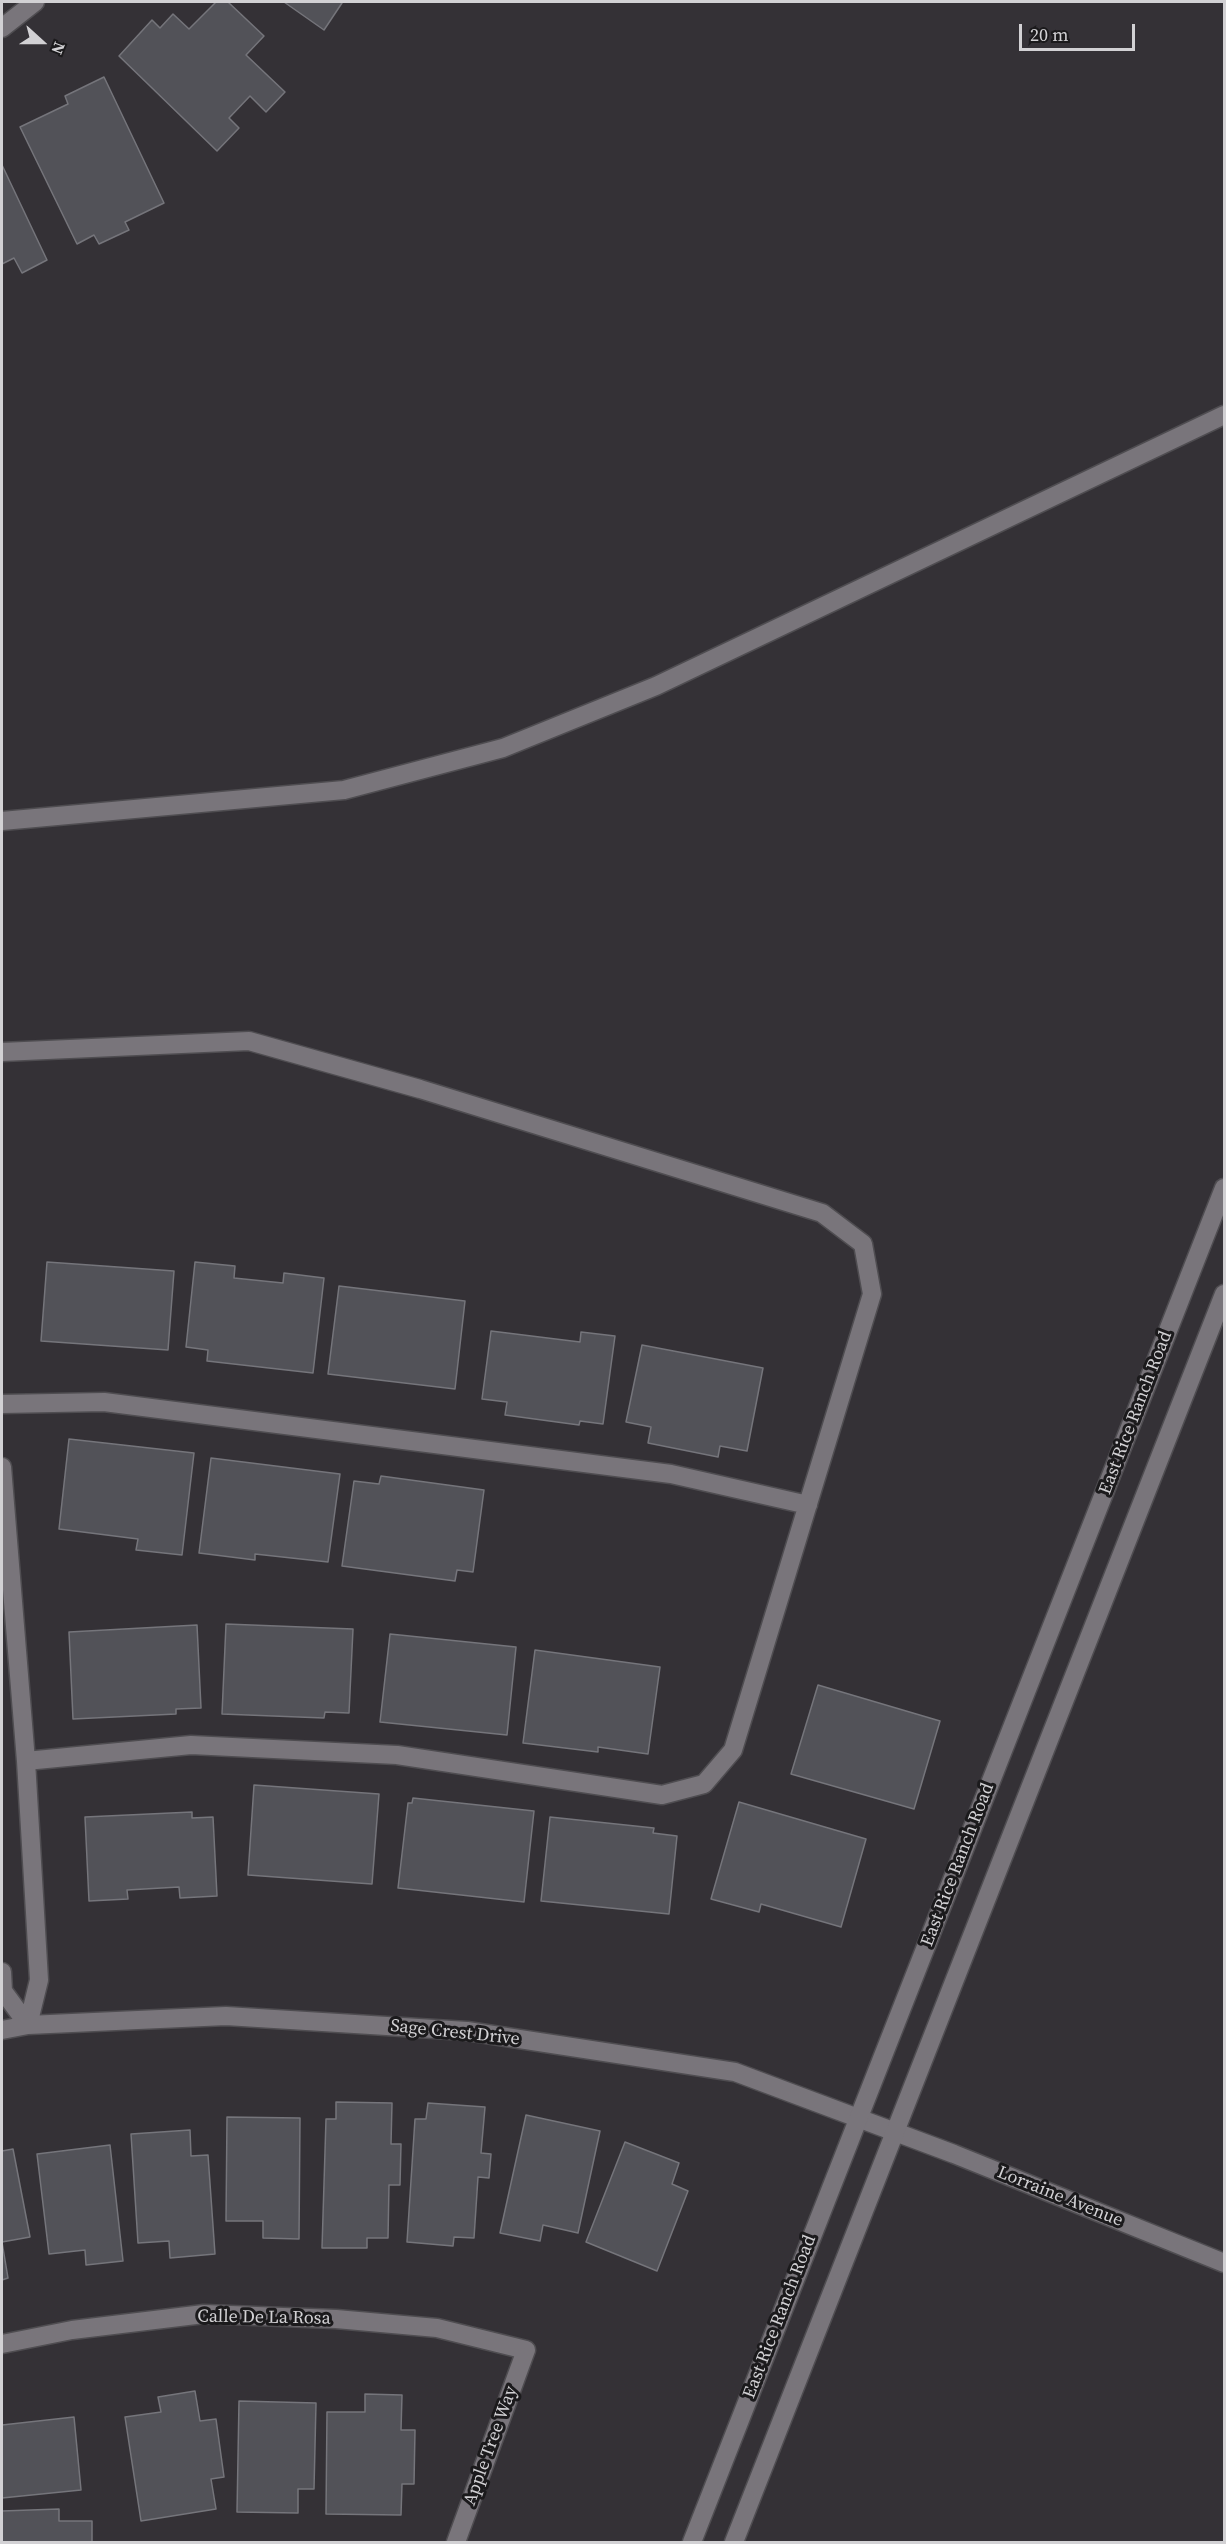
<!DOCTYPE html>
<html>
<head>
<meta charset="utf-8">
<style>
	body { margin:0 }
	#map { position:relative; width:1226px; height:2544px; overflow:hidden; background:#343136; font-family:"Source Serif 4",serif }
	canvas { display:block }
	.frame { position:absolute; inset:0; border:3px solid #d2d1d4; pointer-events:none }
	.north { position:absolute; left:12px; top:12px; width:60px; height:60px; -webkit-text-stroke:4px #1b1a1c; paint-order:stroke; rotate:111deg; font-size:16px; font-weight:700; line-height:24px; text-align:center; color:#d2d1d4 }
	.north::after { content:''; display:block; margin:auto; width:21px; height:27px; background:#d2d1d4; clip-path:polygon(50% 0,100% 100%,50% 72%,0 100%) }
	.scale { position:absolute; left:1019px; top:24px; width:116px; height:27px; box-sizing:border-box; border:3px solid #d2d1d4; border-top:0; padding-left:8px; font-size:18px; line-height:21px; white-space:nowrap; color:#d2d1d4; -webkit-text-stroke:4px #1b1a1c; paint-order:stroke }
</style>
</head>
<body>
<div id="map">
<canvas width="1226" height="2544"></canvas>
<div class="frame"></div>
<div class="north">N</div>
<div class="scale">20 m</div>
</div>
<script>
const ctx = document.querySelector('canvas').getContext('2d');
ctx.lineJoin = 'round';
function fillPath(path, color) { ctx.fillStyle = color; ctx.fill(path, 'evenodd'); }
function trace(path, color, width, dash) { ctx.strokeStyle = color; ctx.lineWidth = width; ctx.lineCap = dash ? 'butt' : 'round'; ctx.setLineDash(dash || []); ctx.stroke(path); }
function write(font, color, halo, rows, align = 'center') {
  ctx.font = font + ' "Source Serif 4",serif'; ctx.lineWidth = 6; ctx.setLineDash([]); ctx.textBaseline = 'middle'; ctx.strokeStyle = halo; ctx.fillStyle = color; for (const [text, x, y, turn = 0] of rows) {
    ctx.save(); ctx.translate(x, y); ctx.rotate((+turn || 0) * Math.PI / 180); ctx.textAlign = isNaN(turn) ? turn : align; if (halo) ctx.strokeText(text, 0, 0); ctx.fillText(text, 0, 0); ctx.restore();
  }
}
const building = new Path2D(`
	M 216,2 L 228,2 L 264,36 L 246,55 L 285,92 L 266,112 L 250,96 L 229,118 L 239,128 L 217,151 L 119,56 L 152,20 L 160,28 L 173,14 L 189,29 Z
	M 284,2 L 340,2 L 342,3 L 324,30 Z
	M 104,77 L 164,203 L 125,222 L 129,230 L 99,244 L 94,235 L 77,244 L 20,127 L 68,104 L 65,96 Z
	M 2,165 L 47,260 L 22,273 L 14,258 L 2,264 Z
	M 47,1262 L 174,1271 L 168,1350 L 41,1341 Z
	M 195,1262 L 235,1266 L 234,1278 L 283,1283 L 284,1273 L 324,1278 L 313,1373 L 207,1361 L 208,1350 L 186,1347 Z
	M 339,1286 L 465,1301 L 455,1389 L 328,1374 Z
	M 491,1331 L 580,1342 L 581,1332 L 615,1336 L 603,1424 L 580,1421 L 579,1425 L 505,1415 L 507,1402 L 482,1399 Z
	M 642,1345 L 763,1368 L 747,1451 L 720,1446 L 718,1457 L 648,1443 L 651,1427 L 626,1422 Z
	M 69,1439 L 194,1453 L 182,1555 L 136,1550 L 138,1539 L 59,1529 Z
	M 211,1458 L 340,1474 L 328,1562 L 255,1554 L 255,1560 L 199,1553 Z
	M 381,1476 L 484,1490 L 473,1572 L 457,1570 L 455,1581 L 342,1566 L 354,1481 L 379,1484 Z
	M 226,1624 L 353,1629 L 349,1713 L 325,1712 L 324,1718 L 222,1714 Z
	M 197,1625 L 201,1708 L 176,1709 L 176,1714 L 73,1719 L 69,1632 Z
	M 390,1634 L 516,1647 L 507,1735 L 380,1722 Z
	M 535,1650 L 660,1667 L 648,1754 L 598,1747 L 598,1752 L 523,1743 Z
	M 818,1685 L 940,1721 L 914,1809 L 791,1774 Z
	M 254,1785 L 379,1794 L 372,1884 L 248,1875 Z
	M 413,1798 L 534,1811 L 524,1902 L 398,1888 L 408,1803 L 412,1803 Z
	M 739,1802 L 866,1839 L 841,1927 L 761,1904 L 759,1912 L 711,1899 Z
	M 192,1812 L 192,1818 L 213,1817 L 217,1896 L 180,1898 L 179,1887 L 127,1890 L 128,1899 L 89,1901 L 85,1817 Z
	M 550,1817 L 654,1828 L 653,1833 L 677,1836 L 669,1914 L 541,1901 Z
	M 336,2102 L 392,2103 L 391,2144 L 401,2144 L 400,2185 L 389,2185 L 388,2238 L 367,2238 L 367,2248 L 322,2248 L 326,2119 L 336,2119 Z
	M 428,2103 L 485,2107 L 481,2153 L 491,2154 L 489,2178 L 478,2177 L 474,2238 L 454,2237 L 453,2246 L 407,2242 L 415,2119 L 426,2119 Z
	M 526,2115 L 600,2131 L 578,2233 L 543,2225 L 540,2241 L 500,2233 Z
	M 227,2117 L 300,2118 L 299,2239 L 263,2238 L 263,2221 L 226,2221 Z
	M 190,2130 L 191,2156 L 208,2155 L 215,2254 L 170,2258 L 169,2241 L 138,2243 L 131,2134 Z
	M 625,2142 L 679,2163 L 672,2184 L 688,2191 L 657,2271 L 586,2242 Z
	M 110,2145 L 123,2261 L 86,2265 L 85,2250 L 49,2254 L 37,2154 Z
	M 13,2149 L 30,2237 L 2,2242 L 2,2151 Z
	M 2,2242 L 8,2278 L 2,2280 Z
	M 195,2391 L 200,2421 L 216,2419 L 224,2477 L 211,2479 L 216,2509 L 141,2521 L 125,2417 L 161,2412 L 158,2397 Z
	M 365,2394 L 402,2395 L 401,2430 L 415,2430 L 414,2484 L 402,2484 L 401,2515 L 326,2514 L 327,2412 L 365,2412 Z
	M 239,2401 L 316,2403 L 314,2489 L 298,2489 L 298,2513 L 237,2512 Z
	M 74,2417 L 81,2490 L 2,2498 L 2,2425 Z
	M 59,2509 L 59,2521 L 92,2521 L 92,2542 L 2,2542 L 2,2511 Z`);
const lane = new Path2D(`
	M 2,821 L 344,790 L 503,748 L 656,686 L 1224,415`);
const street = new Path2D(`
	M 2,28 L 35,2
	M 2,1052 L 249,1041 L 420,1089 L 822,1213 L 863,1244 L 872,1294 L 733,1750 L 704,1784 L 662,1795 L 397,1755 L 191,1745 L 26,1761
	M 2,1404 L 104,1402 L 671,1474 L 808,1505
	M 2,1467 L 26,1761 L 39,1980 L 28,2025
	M 2,1972 L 3,1991 L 28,2025
	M 2,2030 L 28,2025 L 226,2016 L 467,2031 L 735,2072 L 954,2154 L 1224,2263
	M 2,2344 L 72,2330 L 204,2314 L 336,2319 L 437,2328 L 526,2350 L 456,2542`);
const secondary = new Path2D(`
	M 692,2542 L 1224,1188
	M 734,2542 L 1224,1294`);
const streetNames = [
	["East Rice Ranch Road",1136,1413,-69],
	["East Rice Ranch Road",958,1865,-69],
	["Sage Crest Drive",455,2033,6],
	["Lorraine Avenue",1060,2197,22],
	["East Rice Ranch Road",780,2317,-69],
	["Calle De La Rosa",264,2318,1],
	["Apple Tree Way",491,2446,-70]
];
fillPath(building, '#525258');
trace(building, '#75757b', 1.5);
trace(lane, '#4f4d51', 21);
trace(street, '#4f4d51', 21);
trace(secondary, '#4f4d51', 21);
trace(lane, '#79757b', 18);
trace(street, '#79757b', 18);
trace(secondary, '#79757b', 18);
write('18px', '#d2d1d4', '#1b1a1c', streetNames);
</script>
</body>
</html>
